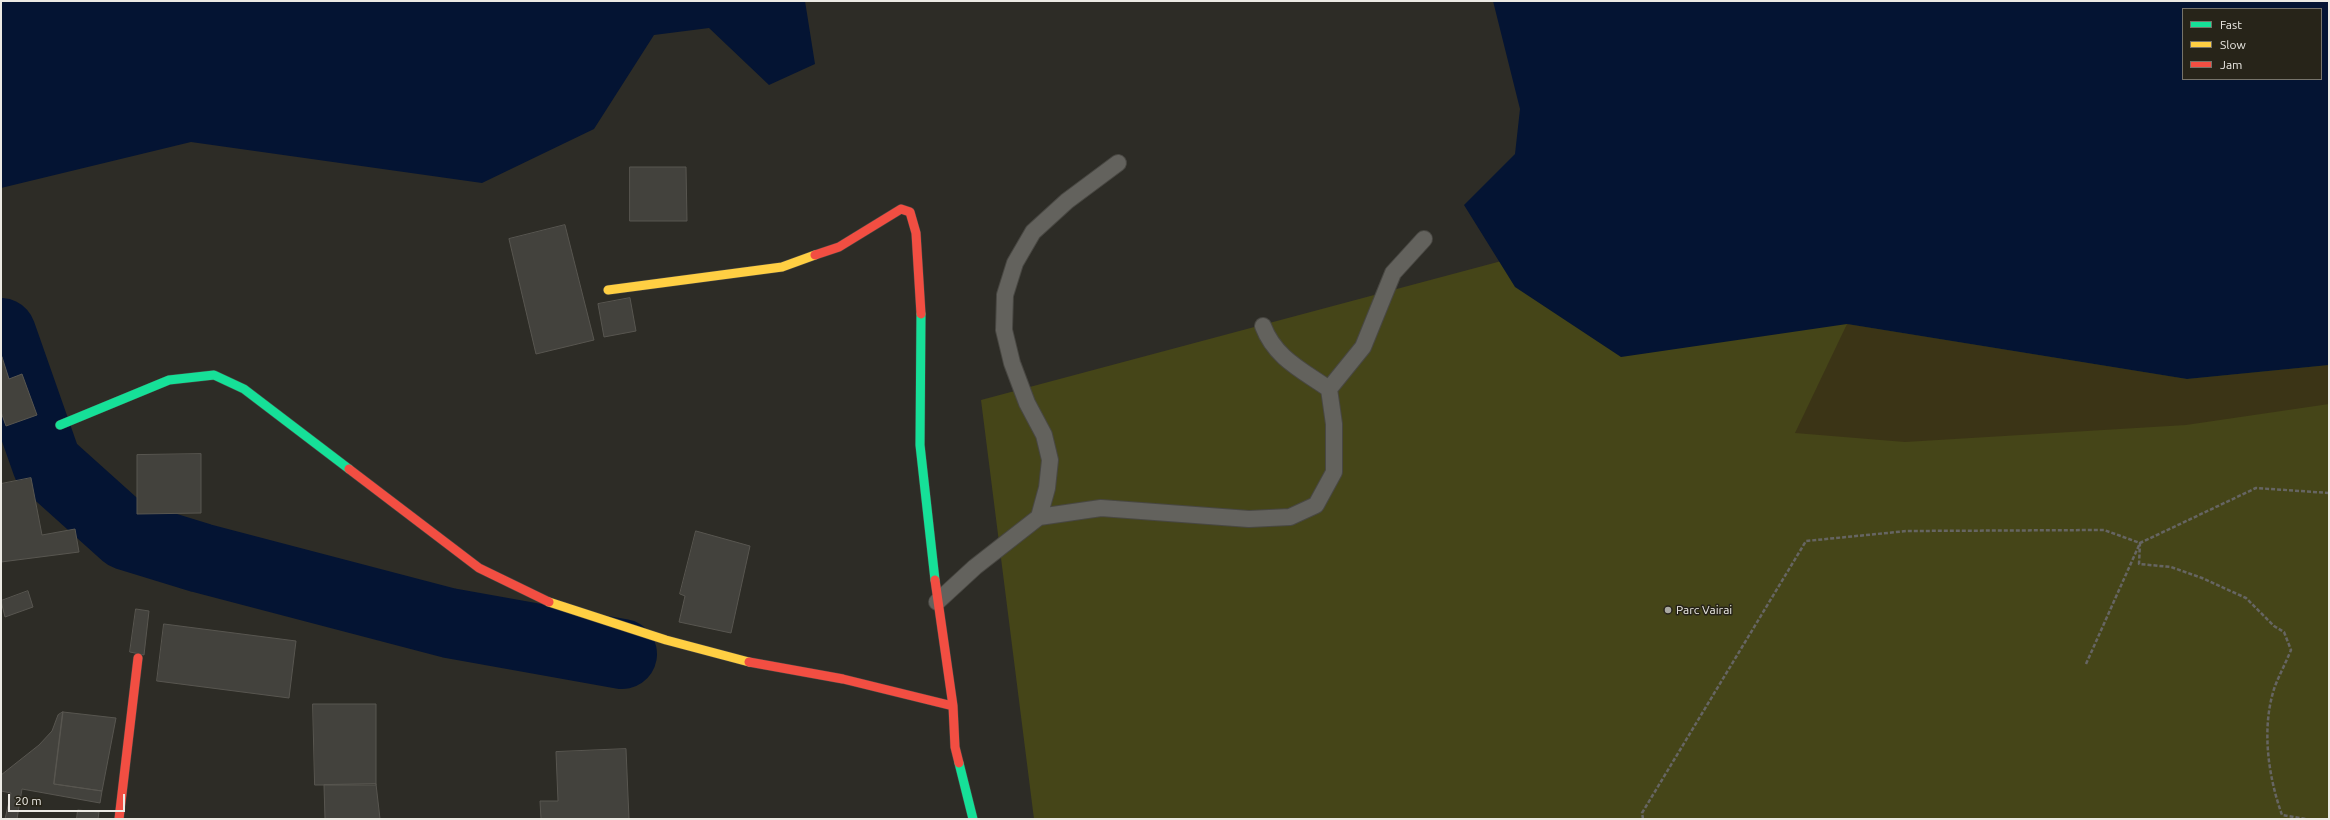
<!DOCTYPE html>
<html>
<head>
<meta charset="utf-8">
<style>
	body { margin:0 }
	#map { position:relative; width:2330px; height:820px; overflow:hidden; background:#2d2c26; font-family:Ubuntu,sans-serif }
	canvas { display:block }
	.frame { position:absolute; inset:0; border:2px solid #eceae4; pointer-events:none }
	.legend { position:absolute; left:2182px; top:8px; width:140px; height:72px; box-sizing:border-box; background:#272419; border:1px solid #76736a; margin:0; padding:5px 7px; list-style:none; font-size:12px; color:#eceae4 }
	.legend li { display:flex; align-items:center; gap:8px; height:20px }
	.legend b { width:20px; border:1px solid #76736a }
	.scale { position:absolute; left:8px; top:794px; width:117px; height:18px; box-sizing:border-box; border:2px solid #eceae4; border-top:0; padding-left:5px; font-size:12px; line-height:14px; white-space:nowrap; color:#eceae4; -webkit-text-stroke:3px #272419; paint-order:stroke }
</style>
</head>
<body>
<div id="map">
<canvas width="2330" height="820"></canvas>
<div class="frame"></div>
<ul class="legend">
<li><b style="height:5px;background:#16e098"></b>Fast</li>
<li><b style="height:5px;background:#ffcf43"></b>Slow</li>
<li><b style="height:5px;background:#f24e42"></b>Jam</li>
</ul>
<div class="scale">20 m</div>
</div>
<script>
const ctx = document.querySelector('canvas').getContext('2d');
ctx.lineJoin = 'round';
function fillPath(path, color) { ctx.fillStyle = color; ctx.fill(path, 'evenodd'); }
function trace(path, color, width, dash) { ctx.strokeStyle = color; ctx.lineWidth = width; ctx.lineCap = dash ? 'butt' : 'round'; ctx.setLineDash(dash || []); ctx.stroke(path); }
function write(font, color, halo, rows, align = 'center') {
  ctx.font = font + ' Ubuntu,sans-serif'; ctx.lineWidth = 3; ctx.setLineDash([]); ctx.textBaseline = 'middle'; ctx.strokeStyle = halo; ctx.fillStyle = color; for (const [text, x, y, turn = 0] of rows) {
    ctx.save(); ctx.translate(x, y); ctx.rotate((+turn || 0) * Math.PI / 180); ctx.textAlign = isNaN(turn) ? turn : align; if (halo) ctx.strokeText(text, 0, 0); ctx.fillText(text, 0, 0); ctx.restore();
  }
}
const green = new Path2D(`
	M 2329,4 L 2329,819 L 1034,819 L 981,400 L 2183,79 L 2321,79 L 2321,9 Z`);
const sand = new Path2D(`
	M 1847,324 L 2187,379 L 2329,365 L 2329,404 L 2186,425 L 1905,442 L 1795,433 Z`);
const water = new Path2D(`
	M 1,1 L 805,1 L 815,64 L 769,85 L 709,28 L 654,35 L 594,129 L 482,183 L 191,142 L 1,188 Z
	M 1493,1 L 2329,1 L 2329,365 L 2187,379 L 1847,324 L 1621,357 L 1515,287 L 1464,205 L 1515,154 L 1520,109 ZM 2183,9 L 2321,9 L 2321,79 L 2183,79 Z`);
const river = new Path2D(`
	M 1,333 L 47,464 L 126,535 L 201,558 L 449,623 L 622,654`);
const building = new Path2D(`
	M 630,167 L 686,167 L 687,221 L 630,221 Z
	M 565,225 L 594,340 L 536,354 L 509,239 Z
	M 630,298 L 636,331 L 604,337 L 598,304 Z
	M 2,357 L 9,379 L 22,374 L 37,415 L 6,426 L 1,412 Z
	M 201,454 L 201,513 L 137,514 L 137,455 Z
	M 31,478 L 42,535 L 75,529 L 79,552 L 1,562 L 1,484 Z
	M 696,531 L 750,546 L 731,633 L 679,622 L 685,596 L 680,594 Z
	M 28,591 L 33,607 L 5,617 L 1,601 Z
	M 136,609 L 149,611 L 144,655 L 130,652 Z
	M 164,624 L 296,641 L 289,698 L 157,681 Z
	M 313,704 L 376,704 L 376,785 L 315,785 Z
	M 63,712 L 54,784 L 102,791 L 100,803 L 22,789 L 17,819 L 1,819 L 1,775 L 39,745 L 52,731 L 58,715 Z
	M 63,712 L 116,718 L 102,791 L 54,784 Z
	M 626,749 L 629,819 L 541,819 L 540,801 L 558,801 L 556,752 Z
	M 376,784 L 380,819 L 325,819 L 324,785 Z
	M 1,791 L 11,793 L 5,819 L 1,819 Z
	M 78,810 L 99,812 L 98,819 L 77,819 Z`);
const path = new Path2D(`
	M 2086,664 L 2140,543 L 2256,488 L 2329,493
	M 1643,819 L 1642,813 L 1806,541 L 1907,531 L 2104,530 L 2140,543 L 2139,564 L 2171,567 L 2202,578 L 2246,598 L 2274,626 L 2284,632 L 2291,650 C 2286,662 2280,674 2275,686 C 2261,727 2268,776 2282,815 L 2306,819`);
const lane = new Path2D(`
	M 1329,389 L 1363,347 L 1393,273 L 1424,239
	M 1039,517 L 1101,508 L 1249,519 L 1290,517 L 1316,505 L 1334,472 L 1334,424 L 1329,389 C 1302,370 1275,358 1263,326
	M 937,602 L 975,567 L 1039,517 L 1047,488 L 1050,460 L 1044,435 L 1027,403 L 1012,363 L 1004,330 L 1005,295 L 1015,263 L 1033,232 L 1067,201 L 1118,163`);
const fast = new Path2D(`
	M 921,314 L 920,445 L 935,580
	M 60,425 L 169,380 L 214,375 L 244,389 L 349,469
	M 959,763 L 973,819`);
const slow = new Path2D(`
	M 608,290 L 782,267 L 815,255
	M 549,602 L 666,640 L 749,662`);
const jam = new Path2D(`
	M 815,255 L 839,247 L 901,209 L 910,212 L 916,233 L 921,314
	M 349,469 L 479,568 L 549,602
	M 935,580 L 953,706
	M 749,662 L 843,679 L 953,706 L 955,747 L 959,763
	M 119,819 L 138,658`);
const markers = [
	[1668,610,4,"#a9a8a2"]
];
const poiNames = [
	["Parc Vairai",1676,610]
];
fillPath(green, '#454518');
fillPath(sand, '#3b3416');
fillPath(water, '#041433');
trace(river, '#041433', 70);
fillPath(building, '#43423d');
trace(building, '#585650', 1);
trace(lane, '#484742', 18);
trace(fast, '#484742', 10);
trace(slow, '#484742', 10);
trace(jam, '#484742', 10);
trace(path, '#666562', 2.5, [4, 2]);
trace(lane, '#63625d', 16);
trace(fast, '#16e098', 9);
trace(slow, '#ffcf43', 9);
trace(jam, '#f24e42', 9);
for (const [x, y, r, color] of markers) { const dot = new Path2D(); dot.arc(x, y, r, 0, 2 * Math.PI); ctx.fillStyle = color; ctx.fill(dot); trace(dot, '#272419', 1.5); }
write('12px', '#eceae4', '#272419', poiNames, 'left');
</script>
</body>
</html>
